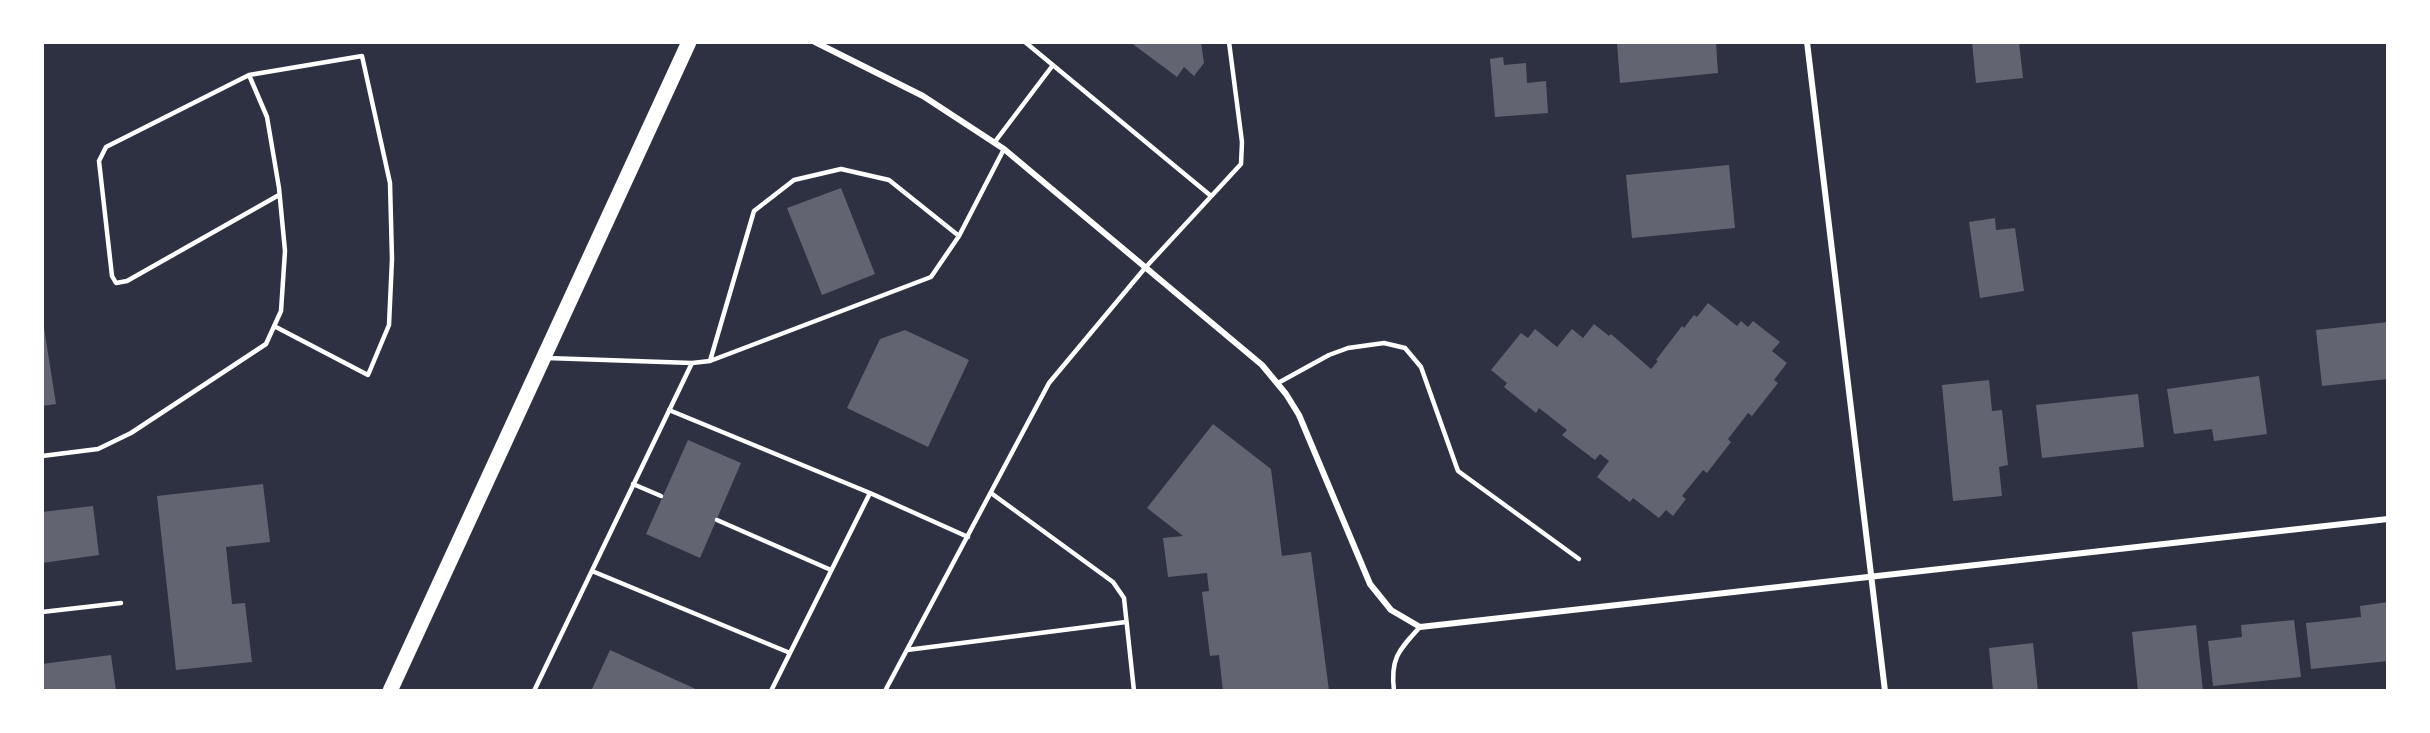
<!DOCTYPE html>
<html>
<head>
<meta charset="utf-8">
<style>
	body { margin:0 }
	#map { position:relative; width:2430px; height:733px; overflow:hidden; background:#2d3142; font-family:Manrope,sans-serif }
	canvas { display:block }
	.frame { position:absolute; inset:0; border:44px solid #fff; pointer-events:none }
</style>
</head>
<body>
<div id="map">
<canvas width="2430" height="733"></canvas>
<div class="frame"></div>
</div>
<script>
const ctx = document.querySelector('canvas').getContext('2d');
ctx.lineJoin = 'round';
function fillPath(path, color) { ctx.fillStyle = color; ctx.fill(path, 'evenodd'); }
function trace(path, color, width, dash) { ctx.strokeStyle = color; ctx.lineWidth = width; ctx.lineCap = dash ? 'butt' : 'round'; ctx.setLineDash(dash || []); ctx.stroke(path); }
const building = new Path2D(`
	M 1130,42 L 1201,42 L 1204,63 L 1194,76 L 1184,67 L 1177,77 Z
	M 1716,42 L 1718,73 L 1620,83 L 1617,43 Z
	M 1972,42 L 2019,42 L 2023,78 L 1976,83 Z
	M 1503,57 L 1504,65 L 1526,63 L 1527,83 L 1546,81 L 1548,113 L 1495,117 L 1490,59 Z
	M 1729,165 L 1735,228 L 1632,238 L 1626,175 Z
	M 841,188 L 875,274 L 822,295 L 787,208 Z
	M 1995,218 L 1996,230 L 2015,228 L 2024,291 L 1980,298 L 1969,222 Z
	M 1708,303 L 1737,326 L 1741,321 L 1748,327 L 1753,321 L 1780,342 L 1772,351 L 1787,363 L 1774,380 L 1778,383 L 1752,416 L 1748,413 L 1728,439 L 1731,442 L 1707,473 L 1703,470 L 1682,496 L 1686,499 L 1673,516 L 1666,510 L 1659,518 L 1633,498 L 1630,502 L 1597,477 L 1609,461 L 1600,454 L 1595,460 L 1562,435 L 1567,430 L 1539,408 L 1536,413 L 1504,387 L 1507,383 L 1491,370 L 1521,333 L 1528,338 L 1535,329 L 1557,347 L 1572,329 L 1583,338 L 1594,324 L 1609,336 L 1611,334 L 1651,369 L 1658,361 L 1656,360 L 1682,326 L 1684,328 L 1694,315 L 1697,317 Z
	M 42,315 L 56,404 L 42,406 Z
	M 2388,322 L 2388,379 L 2322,386 L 2316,330 Z
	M 905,330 L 969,360 L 928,447 L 847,408 L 880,339 Z
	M 2259,376 L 2267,434 L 2214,441 L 2212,429 L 2174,434 L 2167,389 Z
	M 1989,380 L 1992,411 L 2002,410 L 2008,465 L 1999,467 L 2002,496 L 1953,501 L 1942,385 Z
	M 2138,394 L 2144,447 L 2042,458 L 2036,405 Z
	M 1213,424 L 1271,469 L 1282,556 L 1311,552 L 1329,691 L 1223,691 L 1219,655 L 1210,656 L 1202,592 L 1209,591 L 1207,573 L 1168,577 L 1163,538 L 1183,536 L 1147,508 Z
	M 688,440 L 741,463 L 700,558 L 646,534 Z
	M 263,484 L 270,542 L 226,547 L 232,604 L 245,603 L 252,662 L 176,670 L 157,496 Z
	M 93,506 L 99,555 L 42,563 L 42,512 Z
	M 2388,602 L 2388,661 L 2311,669 L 2306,623 L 2361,617 L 2360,606 Z
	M 2294,620 L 2301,677 L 2213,686 L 2208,641 L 2242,637 L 2241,625 Z
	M 2196,625 L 2203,691 L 2138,691 L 2132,632 Z
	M 2033,643 L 2038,691 L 1993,691 L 1989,648 Z
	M 610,650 L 700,691 L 591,691 Z
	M 111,655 L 116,691 L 42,691 L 42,664 Z`);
const service = new Path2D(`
	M 1025,42 L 1211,196
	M 249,75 L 362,56 L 390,183 L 392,259 L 389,325 L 368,375 L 274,326
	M 994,143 L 1053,65
	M 547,358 L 692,363 L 710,361 L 931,277 L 959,236 L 1004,149
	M 710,361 L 754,211 L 794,180 L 841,169 L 889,180 L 959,236
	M 1278,383 L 1329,355 L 1348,348 L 1384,343 L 1405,348 L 1421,367 L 1458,471 L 1579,559
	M 669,410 L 870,493
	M 42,456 L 98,449 L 131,433 L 266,344 L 281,311 L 285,251 L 279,188 L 267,117 L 249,75 L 106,147 L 99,161 L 112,276 L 116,283 L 127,281 L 279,195
	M 633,484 L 661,496
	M 991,493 L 1113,582 L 1124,598 L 1134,691
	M 717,520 L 831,570
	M 592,571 L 790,653
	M 42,612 L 121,603
	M 907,650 L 1126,622
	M 534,691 L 692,363
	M 771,691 L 870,493 L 968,537
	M 885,691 L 1049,383 L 1145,268 L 1241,164 L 1242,142 L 1229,42
	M 1394,691 C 1390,658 1399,650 1420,627`);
const minor = new Path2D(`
	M 815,42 L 923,96 L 1004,149 L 1262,365 L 1286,394 L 1299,415 L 1370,584 L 1391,610 L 1420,627 L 2388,519
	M 1807,42 L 1885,691`);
const primary = new Path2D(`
	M 390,691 L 689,42`);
fillPath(building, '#626471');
trace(service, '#fff', 4.5);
trace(minor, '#fff', 6);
trace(primary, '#fff', 15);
</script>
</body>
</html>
